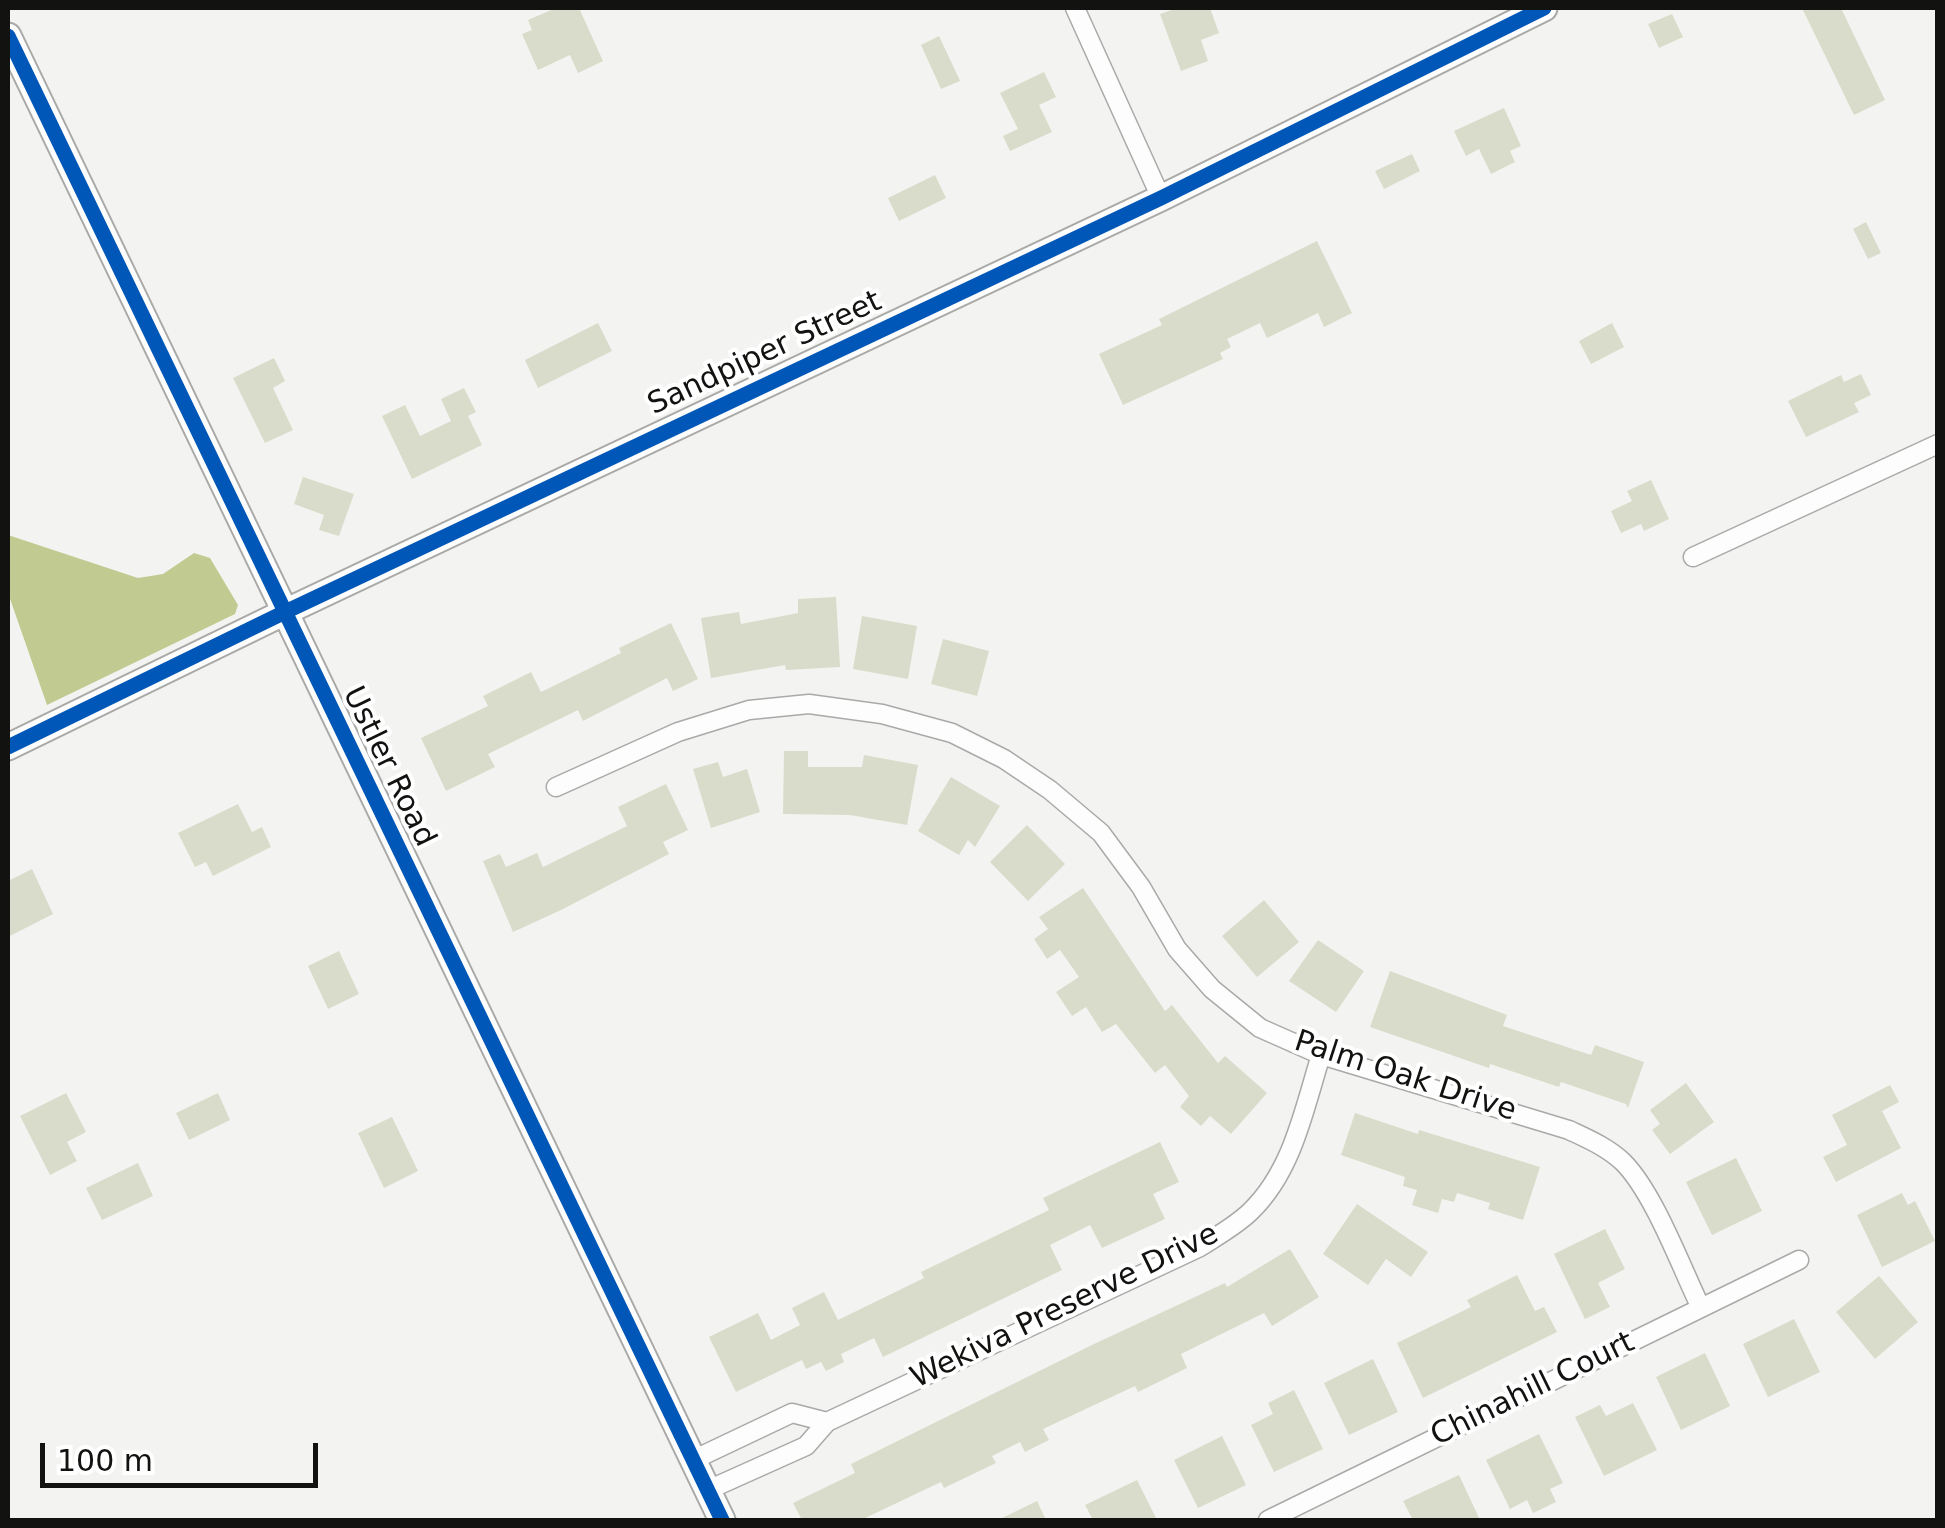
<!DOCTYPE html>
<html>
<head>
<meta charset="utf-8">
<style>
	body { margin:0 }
	#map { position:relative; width:1945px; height:1528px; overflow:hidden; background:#f3f4f1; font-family:"DejaVu Sans",sans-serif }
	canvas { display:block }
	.frame { position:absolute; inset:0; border:10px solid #121210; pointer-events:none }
	.scale { position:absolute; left:40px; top:1443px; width:278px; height:45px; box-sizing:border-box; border:5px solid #121210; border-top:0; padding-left:12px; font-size:30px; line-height:35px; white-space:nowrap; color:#121210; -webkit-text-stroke:8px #fff; paint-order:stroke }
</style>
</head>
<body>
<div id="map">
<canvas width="1945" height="1528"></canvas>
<div class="frame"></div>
<div class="scale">100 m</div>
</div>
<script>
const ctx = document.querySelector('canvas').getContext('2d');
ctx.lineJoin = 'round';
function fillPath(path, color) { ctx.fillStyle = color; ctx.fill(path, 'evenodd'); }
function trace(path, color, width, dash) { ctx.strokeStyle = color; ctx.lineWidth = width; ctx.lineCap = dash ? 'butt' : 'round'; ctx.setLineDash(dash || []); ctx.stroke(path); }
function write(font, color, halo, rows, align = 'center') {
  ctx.font = font + ' "DejaVu Sans",sans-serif'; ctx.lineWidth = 8; ctx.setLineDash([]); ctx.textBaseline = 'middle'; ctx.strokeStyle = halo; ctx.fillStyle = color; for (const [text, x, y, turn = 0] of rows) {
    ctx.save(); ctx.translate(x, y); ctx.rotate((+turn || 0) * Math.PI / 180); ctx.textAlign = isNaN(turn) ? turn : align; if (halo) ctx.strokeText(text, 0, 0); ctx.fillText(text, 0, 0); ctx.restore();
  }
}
const water = new Path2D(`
	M 8,535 L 138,578 L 163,574 L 194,553 L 210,558 L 238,605 L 235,614 L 47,705 L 8,593 Z`);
const building = new Path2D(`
	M 556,8 L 579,8 L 603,61 L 578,73 L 570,55 L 538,70 L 522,34 L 532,30 L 528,20 Z
	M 1178,8 L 1210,8 L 1219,33 L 1201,40 L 1208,61 L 1181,71 L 1160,14 Z
	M 1802,8 L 1841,8 L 1885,100 L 1854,115 Z
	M 1672,14 L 1683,37 L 1659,48 L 1648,24 Z
	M 939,36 L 960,81 L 941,89 L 921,45 Z
	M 1044,72 L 1056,97 L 1039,105 L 1052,132 L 1010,151 L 1003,136 L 1018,129 L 1000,93 Z
	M 1504,108 L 1521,146 L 1510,151 L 1515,162 L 1491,174 L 1479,149 L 1466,156 L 1454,131 Z
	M 1412,154 L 1420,171 L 1384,189 L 1375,171 Z
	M 935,175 L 946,198 L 899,221 L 888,198 Z
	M 1866,222 L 1881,253 L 1868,259 L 1853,229 Z
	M 1317,241 L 1352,313 L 1324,327 L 1318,313 L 1267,338 L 1260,323 L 1227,339 L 1231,347 L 1220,353 L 1223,359 L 1123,405 L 1099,354 L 1162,325 L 1159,319 Z
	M 598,323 L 612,351 L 538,388 L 525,360 Z
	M 1612,323 L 1624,347 L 1591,364 L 1579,341 Z
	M 274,358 L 285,381 L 273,388 L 293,430 L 265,443 L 233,378 Z
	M 1861,374 L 1871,395 L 1854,403 L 1859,412 L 1806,437 L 1788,401 L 1841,375 L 1844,382 Z
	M 464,388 L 476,412 L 468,416 L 482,445 L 412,479 L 382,416 L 405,405 L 420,436 L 451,421 L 441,399 Z
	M 303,477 L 354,494 L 339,536 L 319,530 L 324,515 L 294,504 Z
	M 1651,480 L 1669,519 L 1644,531 L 1641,524 L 1621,533 L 1611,511 L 1632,501 L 1627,491 Z
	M 836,597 L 840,667 L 786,670 L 785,665 L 711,678 L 701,618 L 739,612 L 741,624 L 798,613 L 798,599 Z
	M 862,616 L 917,626 L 908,679 L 853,669 Z
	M 671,623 L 698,679 L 673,691 L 667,678 L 583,721 L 578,710 L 488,754 L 495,767 L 446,791 L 421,738 L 488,706 L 483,696 L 531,672 L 541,692 L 621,653 L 619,648 Z
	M 943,639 L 989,651 L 977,696 L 931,684 Z
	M 784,751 L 808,751 L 808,767 L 862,767 L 864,755 L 918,765 L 907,825 L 850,815 L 783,814 Z
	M 718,762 L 723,777 L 747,769 L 760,812 L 711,828 L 693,769 Z
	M 951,777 L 1000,806 L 975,847 L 968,840 L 959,855 L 918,831 Z
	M 666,784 L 688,830 L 663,842 L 669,854 L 561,910 L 513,932 L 483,861 L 500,854 L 506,867 L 537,853 L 543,867 L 627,826 L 618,807 Z
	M 238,804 L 252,832 L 262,827 L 271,847 L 213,876 L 206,862 L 195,867 L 178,833 Z
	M 1027,825 L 1065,864 L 1028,901 L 990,862 Z
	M 32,869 L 53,914 L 8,937 L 8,881 Z
	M 1083,888 L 1165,1011 L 1172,1005 L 1218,1063 L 1225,1056 L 1267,1093 L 1231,1134 L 1210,1116 L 1201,1126 L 1180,1107 L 1189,1096 L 1165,1065 L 1155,1073 L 1116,1024 L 1102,1032 L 1086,1007 L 1072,1016 L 1056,992 L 1079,977 L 1060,950 L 1047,959 L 1034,939 L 1048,929 L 1039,917 Z
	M 1264,900 L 1299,942 L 1257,977 L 1222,936 Z
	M 1318,940 L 1364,971 L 1336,1012 L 1289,981 Z
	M 339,951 L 359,994 L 328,1009 L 308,966 Z
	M 1390,971 L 1507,1015 L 1503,1026 L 1591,1055 L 1595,1045 L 1644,1062 L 1628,1108 L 1626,1104 L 1561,1082 L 1559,1087 L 1490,1064 L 1489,1068 L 1370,1027 Z
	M 1686,1083 L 1714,1122 L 1670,1154 L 1652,1130 L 1660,1124 L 1650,1110 Z
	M 1890,1085 L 1899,1102 L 1882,1111 L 1901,1148 L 1836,1182 L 1823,1157 L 1847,1145 L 1832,1115 Z
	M 66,1093 L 86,1132 L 67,1142 L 77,1161 L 50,1175 L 20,1116 Z
	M 218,1093 L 230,1120 L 189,1140 L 176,1113 Z
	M 1355,1113 L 1418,1134 L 1419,1130 L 1540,1167 L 1523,1220 L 1488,1209 L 1490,1203 L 1457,1193 L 1454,1202 L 1442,1199 L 1438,1213 L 1412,1205 L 1417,1190 L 1403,1186 L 1405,1177 L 1341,1155 Z
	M 392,1117 L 418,1171 L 384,1188 L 358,1133 Z
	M 1160,1142 L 1179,1182 L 1153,1194 L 1165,1219 L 1102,1248 L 1090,1225 L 1050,1245 L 1062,1270 L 883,1357 L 874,1338 L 841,1354 L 844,1362 L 826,1371 L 821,1362 L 806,1369 L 802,1360 L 736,1392 L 709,1337 L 758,1313 L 771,1340 L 800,1325 L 792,1308 L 824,1292 L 838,1320 L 924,1278 L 921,1272 L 1049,1210 L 1043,1198 Z
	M 1736,1158 L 1762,1211 L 1712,1235 L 1686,1182 Z
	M 138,1163 L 153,1196 L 102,1220 L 86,1188 Z
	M 1902,1193 L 1908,1205 L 1915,1201 L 1935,1241 L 1882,1267 L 1857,1215 Z
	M 1357,1204 L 1428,1252 L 1411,1277 L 1386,1259 L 1368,1285 L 1323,1254 Z
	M 1605,1229 L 1625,1269 L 1598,1283 L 1610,1307 L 1585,1319 L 1554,1254 Z
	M 1290,1249 L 1319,1297 L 1272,1326 L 1264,1313 L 1181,1354 L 1187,1368 L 1138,1392 L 1135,1386 L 1043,1429 L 1049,1440 L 1025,1452 L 1020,1442 L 992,1456 L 996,1463 L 944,1488 L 941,1482 L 861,1520 L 802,1520 L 793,1503 L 855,1473 L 851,1464 L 1094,1344 L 1225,1283 L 1227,1287 Z
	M 1517,1275 L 1535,1311 L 1544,1307 L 1557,1332 L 1423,1398 L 1397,1343 L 1471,1307 L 1467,1300 Z
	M 1879,1276 L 1918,1322 L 1875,1359 L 1836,1312 Z
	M 1794,1319 L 1820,1372 L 1768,1397 L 1743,1344 Z
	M 1705,1353 L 1730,1406 L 1681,1430 L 1656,1377 Z
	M 1373,1359 L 1398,1412 L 1349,1435 L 1324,1383 Z
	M 1294,1390 L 1323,1449 L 1274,1472 L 1251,1425 L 1273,1414 L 1268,1403 Z
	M 1633,1403 L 1657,1450 L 1604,1476 L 1575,1417 L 1600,1405 L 1606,1416 Z
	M 1539,1434 L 1563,1483 L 1550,1489 L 1556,1502 L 1533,1513 L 1527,1500 L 1510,1509 L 1486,1460 Z
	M 1222,1436 L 1246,1485 L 1198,1508 L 1174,1460 Z
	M 1459,1475 L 1480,1520 L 1413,1520 L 1403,1501 Z
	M 1137,1480 L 1157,1520 L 1093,1520 L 1085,1505 Z
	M 1037,1501 L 1046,1520 L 998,1520 Z`);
const street = new Path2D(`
	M 1075,8 L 1161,198
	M 1693,557 L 1938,444
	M 556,787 L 678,732 L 749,710 L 809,704 L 882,714 L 952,733 L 1004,759 L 1050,790 L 1101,833 L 1141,887 L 1177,949 L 1212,989 L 1260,1028 L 1321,1055 L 1569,1130 C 1588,1139 1607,1147 1623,1162 C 1654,1193 1681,1267 1701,1308
	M 693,1460 L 792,1413 L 827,1422
	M 708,1490 L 806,1446 L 827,1422 L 1200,1247 C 1217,1236 1237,1225 1251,1211 C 1293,1170 1304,1109 1321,1055
	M 1268,1520 L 1799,1260`);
const secondary = new Path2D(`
	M 8,36 L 722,1520
	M 8,747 L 283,613 L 1161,198 L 1544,8`);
const cycleway = new Path2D(`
	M 8,36 L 722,1520
	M 8,747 L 283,613 L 1161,198 L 1544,8`);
const streetNames = [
	["Sandpiper Street",765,354,-25],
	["Ustler Road",388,767,64],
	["Palm Oak Drive",1405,1077,18],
	["Wekiva Preserve Drive",1065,1307,-26],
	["Chinahill Court",1533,1390,-26]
];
fillPath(water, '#c1cb91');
fillPath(building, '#d9dcca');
trace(street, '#a9aaa8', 21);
trace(secondary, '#a9aaa8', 29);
trace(street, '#fdfdfd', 18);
trace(secondary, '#fdfdfd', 25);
trace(cycleway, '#0057b8', 15);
write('30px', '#121210', '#fff', streetNames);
</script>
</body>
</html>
